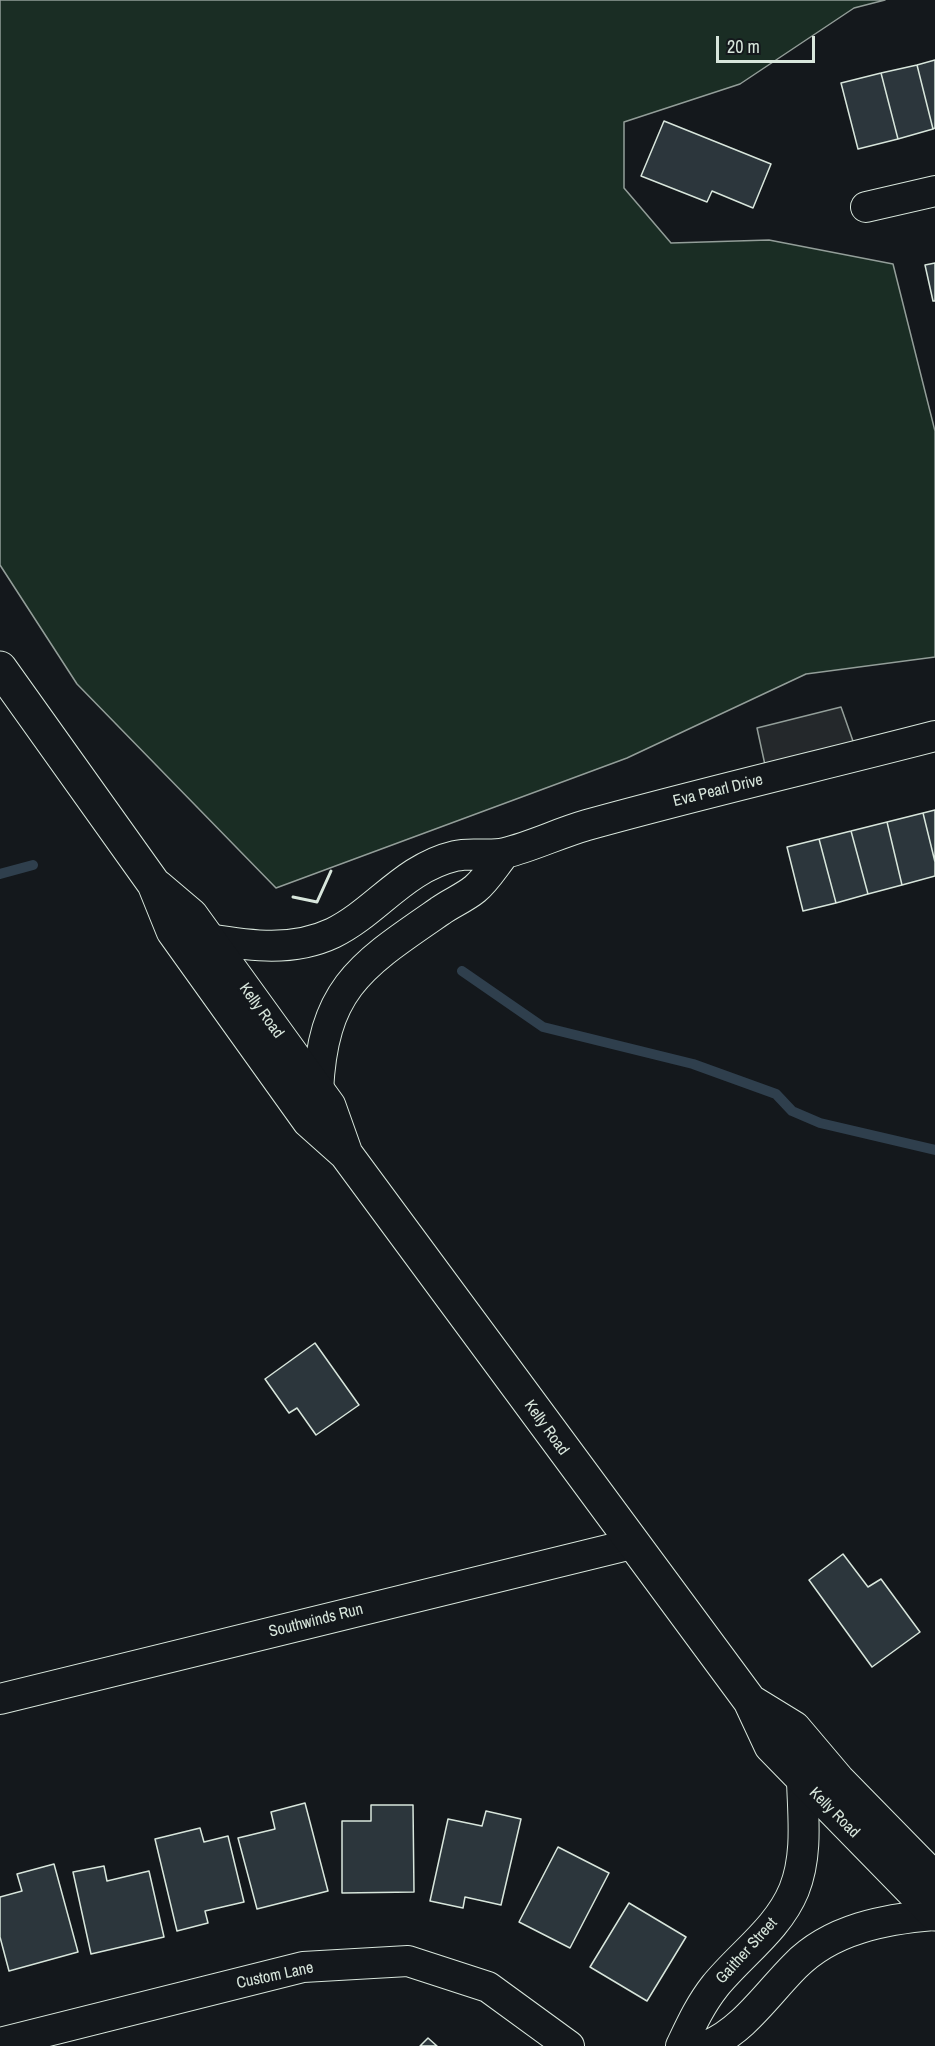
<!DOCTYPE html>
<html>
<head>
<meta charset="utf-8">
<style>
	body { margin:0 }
	#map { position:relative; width:935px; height:2046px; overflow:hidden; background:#14181c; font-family:"Archivo Narrow",sans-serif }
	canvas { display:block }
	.scale { position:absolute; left:716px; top:36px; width:99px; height:27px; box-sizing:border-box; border:3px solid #d8e6dc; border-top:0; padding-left:8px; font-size:18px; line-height:21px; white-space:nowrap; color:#d8e6dc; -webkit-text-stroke:4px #14181c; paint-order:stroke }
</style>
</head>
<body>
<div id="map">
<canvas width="935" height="2046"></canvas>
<div class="scale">20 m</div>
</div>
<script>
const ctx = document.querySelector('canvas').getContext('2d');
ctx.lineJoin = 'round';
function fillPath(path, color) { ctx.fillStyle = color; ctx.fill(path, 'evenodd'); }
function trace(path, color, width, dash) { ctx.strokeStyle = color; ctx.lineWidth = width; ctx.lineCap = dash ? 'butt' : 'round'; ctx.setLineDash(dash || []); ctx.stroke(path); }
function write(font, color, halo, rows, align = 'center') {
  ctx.font = font + ' "Archivo Narrow",sans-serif'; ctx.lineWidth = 4.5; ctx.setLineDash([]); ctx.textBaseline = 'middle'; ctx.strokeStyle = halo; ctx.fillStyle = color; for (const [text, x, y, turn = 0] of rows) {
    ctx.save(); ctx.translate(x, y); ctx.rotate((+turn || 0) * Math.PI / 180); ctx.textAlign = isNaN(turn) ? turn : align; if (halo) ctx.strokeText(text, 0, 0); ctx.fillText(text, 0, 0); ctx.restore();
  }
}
const green = new Path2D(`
	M 0,0 L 885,0 L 854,8 L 740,84 L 624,122 L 624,188 L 671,243 L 769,240 L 893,264 L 935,431 L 935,657 L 806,674 L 627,758 L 276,888 L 77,684 L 0,565 Z`);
const parking = new Path2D(`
	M 841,707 L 854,744 L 765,765 L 757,728 Z`);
const stream = new Path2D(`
	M 0,874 L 33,865
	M 462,971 L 543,1027 L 693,1064 L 776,1094 L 792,1111 L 820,1123 L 935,1150`);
const building = new Path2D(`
	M 935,60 L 935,128 L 933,129 L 917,65 Z
	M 917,65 L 933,129 L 898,139 L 881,73 Z
	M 881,73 L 898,139 L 858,149 L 841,83 Z
	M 664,121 L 771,164 L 753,208 L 712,191 L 707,202 L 641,176 Z
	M 935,263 L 935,301 L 933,301 L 925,265 Z
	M 935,810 L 935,862 L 923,813 Z
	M 923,813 L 935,862 L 935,876 L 902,885 L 887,822 Z
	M 887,822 L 902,885 L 868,894 L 851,831 Z
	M 851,831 L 868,894 L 836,903 L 819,839 Z
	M 819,839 L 836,903 L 803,911 L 787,847 Z
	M 315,1343 L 359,1405 L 316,1435 L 297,1408 L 289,1413 L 265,1379 Z
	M 843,1554 L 868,1587 L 881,1579 L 920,1632 L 872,1667 L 809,1580 Z
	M 305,1803 L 328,1891 L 257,1909 L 238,1838 L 275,1829 L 271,1812 Z
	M 371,1805 L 413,1805 L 414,1892 L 342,1893 L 342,1821 L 371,1821 Z
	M 486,1811 L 521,1819 L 501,1905 L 465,1897 L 463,1908 L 430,1901 L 448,1819 L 482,1826 Z
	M 200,1828 L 204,1842 L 228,1836 L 244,1902 L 205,1911 L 208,1923 L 177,1931 L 155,1839 Z
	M 558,1847 L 609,1873 L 570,1948 L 519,1922 Z
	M 54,1864 L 78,1952 L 9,1971 L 0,1937 L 0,1897 L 22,1891 L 17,1874 Z
	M 104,1866 L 107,1881 L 149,1871 L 164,1937 L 91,1954 L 73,1872 Z
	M 629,1903 L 686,1937 L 647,2001 L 590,1967 Z
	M 428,2038 L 437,2046 L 420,2046 Z`);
const minor = new Path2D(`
	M 866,207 L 935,191
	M 208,939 C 251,946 293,952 333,933 C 376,912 404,868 455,856 C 471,852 489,857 505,853 C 533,846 559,833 587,825 C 702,793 819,766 935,736
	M 318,1091 C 323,988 360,966 440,911 C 451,903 464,898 475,889 C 486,880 495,865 504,854
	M 0,1699 L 632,1544
	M 0,2043 L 303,1967 L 408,1961 L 488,1987 L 569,2046
	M 681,2046 C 691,2025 700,2005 715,1986 C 741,1954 778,1929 794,1890 C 808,1855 803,1816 802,1780
	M 707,2046 C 744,2030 767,1994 795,1966 C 831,1929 885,1919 935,1915`);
const tertiary = new Path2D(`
	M 0,668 L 154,884 L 173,931 L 309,1121 L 346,1154 L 750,1701 L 771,1746 L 935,1914
	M 158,887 L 191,915 L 329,1106 L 345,1151
	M 750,1701 L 794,1728 L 838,1780 L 935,1879`);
const wall = new Path2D(`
	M 293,897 L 317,902 L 331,871`);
const streetNames = [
	["Eva Pearl Drive",718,791,-14],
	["Kelly Road",261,1011,54],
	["Kelly Road",546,1428,54],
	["Southwinds Run",316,1621,-14],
	["Kelly Road",834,1813,45],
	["Gaither Street",747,1951,-48],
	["Custom Lane",275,1976,-12]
];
fillPath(green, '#1a2d24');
trace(green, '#939e99', 1.5);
fillPath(parking, '#24282b');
trace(parking, '#939e99', 1.5);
trace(stream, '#2f3f4d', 10);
fillPath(building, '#2c363c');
trace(building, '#d8e6dc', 1.5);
trace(minor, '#d8e6dc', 32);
trace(tertiary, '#d8e6dc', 35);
trace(minor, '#14181c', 30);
trace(tertiary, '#14181c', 33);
trace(wall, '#d8e6dc', 3);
write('16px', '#d8e6dc', '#14181c', streetNames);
</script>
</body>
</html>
